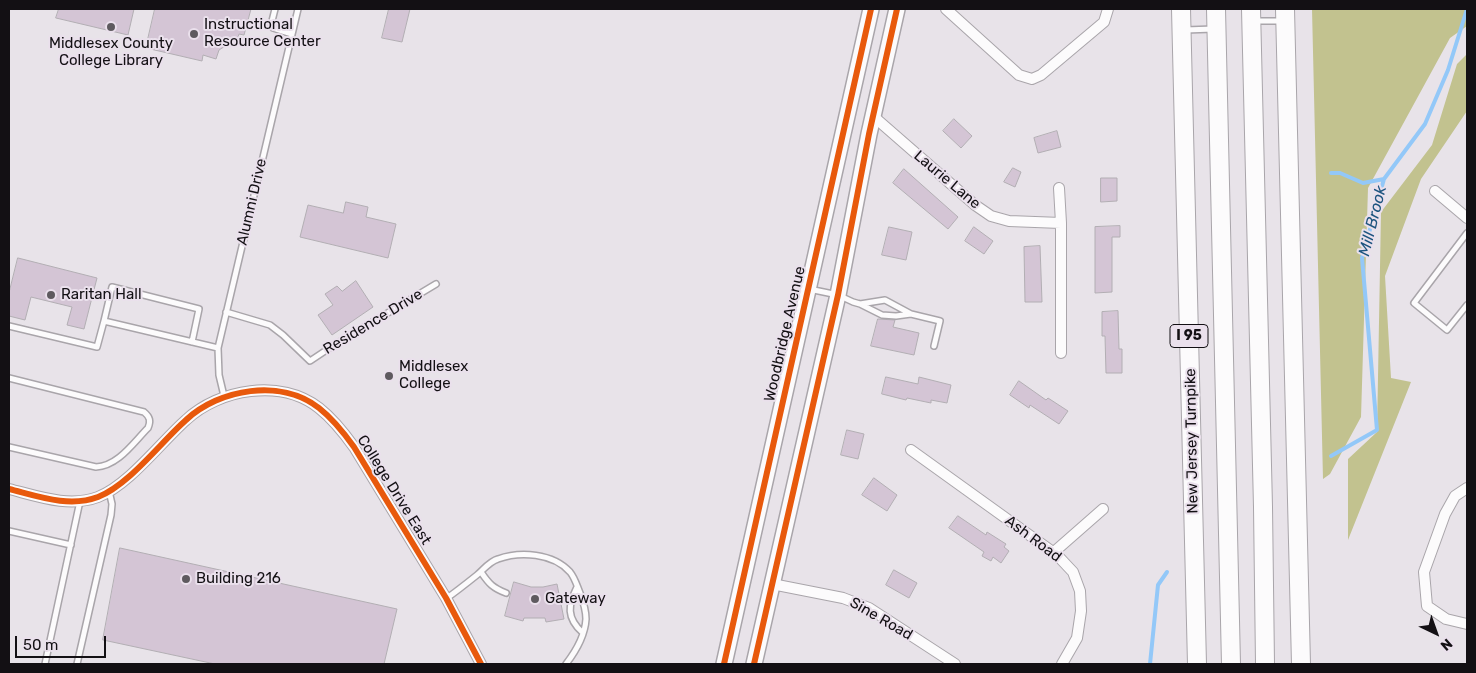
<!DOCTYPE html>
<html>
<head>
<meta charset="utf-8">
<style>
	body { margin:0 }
	#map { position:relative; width:1476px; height:673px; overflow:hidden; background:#e8e3e9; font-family:Rubik,sans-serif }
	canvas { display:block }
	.frame { position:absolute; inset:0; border:10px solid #131014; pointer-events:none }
	.north { position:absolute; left:1411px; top:608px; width:50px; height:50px; -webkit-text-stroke:4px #eae0ec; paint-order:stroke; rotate:138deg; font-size:14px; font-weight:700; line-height:20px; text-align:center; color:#131014 }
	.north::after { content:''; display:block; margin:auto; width:18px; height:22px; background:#131014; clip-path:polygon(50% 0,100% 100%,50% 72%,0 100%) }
	.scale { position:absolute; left:15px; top:636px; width:91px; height:22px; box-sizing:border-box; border:2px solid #131014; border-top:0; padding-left:6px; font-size:15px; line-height:18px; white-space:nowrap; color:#131014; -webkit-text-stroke:4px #eae0ec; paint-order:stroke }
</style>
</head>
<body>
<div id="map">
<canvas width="1476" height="673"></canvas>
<div class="frame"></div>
<div class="north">N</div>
<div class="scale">50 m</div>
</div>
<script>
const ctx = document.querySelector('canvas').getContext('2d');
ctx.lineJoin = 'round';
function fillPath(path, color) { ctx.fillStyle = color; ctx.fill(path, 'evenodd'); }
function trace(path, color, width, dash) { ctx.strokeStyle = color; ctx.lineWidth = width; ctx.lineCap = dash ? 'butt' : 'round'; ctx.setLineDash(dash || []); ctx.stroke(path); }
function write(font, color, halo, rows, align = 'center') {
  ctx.font = font + ' Rubik,sans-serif'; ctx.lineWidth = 4; ctx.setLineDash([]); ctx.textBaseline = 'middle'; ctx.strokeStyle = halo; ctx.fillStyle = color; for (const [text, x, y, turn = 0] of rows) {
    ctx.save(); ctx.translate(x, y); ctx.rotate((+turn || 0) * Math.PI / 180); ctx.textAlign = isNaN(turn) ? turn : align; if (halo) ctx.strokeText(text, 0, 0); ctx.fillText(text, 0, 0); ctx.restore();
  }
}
const forest = new Path2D(`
	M 1312,9 L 1467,9 L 1467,26 L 1450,38 L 1368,188 L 1361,417 L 1330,474 L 1323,479 Z
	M 1467,54 L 1467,111 L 1421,179 L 1385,276 L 1391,378 L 1411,382 L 1348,540 L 1348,459 L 1377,432 L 1381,212 L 1432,145 L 1457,64 Z`);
const stream = new Path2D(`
	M 1331,173 L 1340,173 L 1363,183 L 1384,179
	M 1331,456 L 1377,430 L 1362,258 L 1384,179 L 1425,124 L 1448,70 L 1467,9
	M 1150,664 L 1158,585 L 1167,572`);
const building = new Path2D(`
	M 59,9 L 134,9 L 128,35 L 56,18 Z
	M 155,9 L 251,9 L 244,35 L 239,34 L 235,47 L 227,45 L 219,50 L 216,59 L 203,55 L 202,61 L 146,48 Z
	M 389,9 L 410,9 L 402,42 L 382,38 Z
	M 954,119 L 972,136 L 961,148 L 943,131 Z
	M 1057,131 L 1061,147 L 1038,153 L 1034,138 Z
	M 1013,168 L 1021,172 L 1015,187 L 1004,182 Z
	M 904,169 L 958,217 L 948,229 L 893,183 Z
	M 1101,178 L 1117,178 L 1117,201 L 1101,202 Z
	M 346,202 L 368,207 L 366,217 L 396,224 L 388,258 L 300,237 L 308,205 L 343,213 Z
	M 1120,226 L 1120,237 L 1112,237 L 1112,292 L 1095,293 L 1095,227 Z
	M 889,227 L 912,232 L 906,260 L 882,255 Z
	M 974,227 L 993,241 L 984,254 L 965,241 Z
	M 1040,246 L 1042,302 L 1025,302 L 1024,247 Z
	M 18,258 L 97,278 L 84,329 L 67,325 L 72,307 L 31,297 L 25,320 L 9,316 L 9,293 Z
	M 356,281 L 373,307 L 332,335 L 318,315 L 333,305 L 325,294 L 337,286 L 342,291 Z
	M 1118,311 L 1119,349 L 1122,349 L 1122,373 L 1106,373 L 1105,336 L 1102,336 L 1102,312 Z
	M 878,319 L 895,320 L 893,327 L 919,333 L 914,355 L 871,346 Z
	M 886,377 L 918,384 L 919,377 L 951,385 L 947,403 L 931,400 L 931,403 L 907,398 L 906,400 L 882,394 Z
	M 1019,381 L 1046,400 L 1048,398 L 1068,411 L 1059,424 L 1030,405 L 1029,408 L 1010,395 Z
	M 847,430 L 864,434 L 858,459 L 841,455 Z
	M 874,478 L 897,495 L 887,511 L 862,495 Z
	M 958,516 L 986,535 L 987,532 L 1006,544 L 1004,547 L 1009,551 L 1001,563 L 993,557 L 991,561 L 982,556 L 984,552 L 949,528 Z
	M 120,548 L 397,609 L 384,664 L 215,664 L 103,640 Z
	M 894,570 L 917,583 L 909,598 L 886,585 Z
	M 514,582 L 531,587 L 543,587 L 557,584 L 564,619 L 546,622 L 545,618 L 524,618 L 523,621 L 505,616 Z`);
const lane = new Path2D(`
	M 275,9 L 271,25 L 273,28 L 292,34
	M 1254,21 L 1283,21
	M 1185,30 L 1214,29
	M 1467,233 L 1414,303 L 1447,330 L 1467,305
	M 809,289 L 838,295 L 853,302 L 860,304 L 885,300 L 911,314
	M 860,304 L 882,315 L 896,316 L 911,314 L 940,321 L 934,346
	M 226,312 L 270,325 L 283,335 L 310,361 L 331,347 L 436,284
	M 9,326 L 97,347 L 104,321
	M 192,342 L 199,309 L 112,287 L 104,321 L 218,348
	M 9,378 L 144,412 C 150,417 151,421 148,428 C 133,443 118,466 96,467 L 9,447
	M 224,396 L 219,375 L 218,348 L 298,9
	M 9,531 L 71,545
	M 481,572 C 489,584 493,588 506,593
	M 577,587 C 568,605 566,618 583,633
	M 447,598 C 457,591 467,583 477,575 C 483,570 490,561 498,559 C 520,551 553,553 570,572 C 575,578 577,586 580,593 C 583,601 586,611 586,619 C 585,636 576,651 566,664
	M 45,664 L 80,501
	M 77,664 L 111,515 L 112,504 L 109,491`);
const street = new Path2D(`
	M 946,9 L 1019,75 L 1032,79 L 1041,75 L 1104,22 L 1108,9
	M 873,116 L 975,205 L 991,216 L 1009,221 L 1061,223
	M 1059,188 L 1061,223 L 1061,353
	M 1435,191 L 1467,218
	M 911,450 L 1057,555 L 1073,572 L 1080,591 L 1081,611 L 1077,638 L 1062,664
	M 1467,488 L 1455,496 L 1445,514 L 1424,572 L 1427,606 L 1446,619 L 1467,624
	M 9,489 C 37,496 69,508 98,497 C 129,485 161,442 186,420 C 219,389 281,378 319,408 C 333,419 344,433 354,447 L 446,598 L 481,664
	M 1054,552 L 1103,509
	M 772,584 L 843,598 L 869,608 L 955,664`);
const primary = new Path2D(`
	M 724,664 L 871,9
	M 754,664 L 838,295 L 869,134 L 897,9`);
const highway = new Path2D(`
	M 1181,9 L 1197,664
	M 1216,9 L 1231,664
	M 1251,9 L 1263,507 L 1265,664
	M 1285,9 L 1301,664`);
const cycleway = new Path2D(`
	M 9,489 C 37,496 69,508 98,497 C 129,485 161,442 186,420 C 219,389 281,378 319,408 C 333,419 344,433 354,447 L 446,598 L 481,664
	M 724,664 L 871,9
	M 754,664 L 838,295 L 869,134 L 897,9`);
const markers = [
	[111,27,5,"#5e5a5f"],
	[194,34,5,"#5e5a5f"],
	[51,295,5,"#5e5a5f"],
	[389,376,5,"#5e5a5f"],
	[186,579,5,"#5e5a5f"],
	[535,599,5,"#5e5a5f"]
];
const shields = [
	[1189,336,38]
];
const shieldNames = [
	["I 95",1189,336]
];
const poiNames = [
	["Instructional",204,25],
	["Resource Center",204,42],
	["Middlesex County",111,44,"center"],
	["College Library",111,61,"center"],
	["Raritan Hall",61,295],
	["Middlesex",399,367],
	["College",399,384],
	["Building 216",196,579],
	["Gateway",545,599]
];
const streetNames = [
	["Laurie Lane",947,180,40],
	["Alumni Drive",252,202,-77],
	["Residence Drive",373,322,-31],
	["Woodbridge Avenue",785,334,-77],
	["New Jersey Turnpike",1192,441,-91],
	["College Drive East",394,490,58],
	["Ash Road",1033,539,37],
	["Sine Road",881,619,30]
];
const waterNames = [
	["Mill Brook",1373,221,-76]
];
fillPath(forest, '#c2c28f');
trace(stream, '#93c8f8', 4);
fillPath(building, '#d4c5d5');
trace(building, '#b2aeb3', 1);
trace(lane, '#a9a5aa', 8);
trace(street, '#a9a5aa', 12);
trace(primary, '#a9a5aa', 18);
trace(highway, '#a9a5aa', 20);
trace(lane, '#fcfbfc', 5);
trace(street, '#fcfbfc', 10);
trace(primary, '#fcfbfc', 15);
trace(highway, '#fcfbfc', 18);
trace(cycleway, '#e8590c', 6);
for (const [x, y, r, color] of markers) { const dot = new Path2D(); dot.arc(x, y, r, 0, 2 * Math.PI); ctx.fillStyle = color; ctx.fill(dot); trace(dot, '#eae0ec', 2); }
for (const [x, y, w] of shields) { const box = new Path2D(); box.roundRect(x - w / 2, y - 11.5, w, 23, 4); ctx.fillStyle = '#eae0ec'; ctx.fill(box); trace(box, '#131014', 1); }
write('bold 14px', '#131014', null, shieldNames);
write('15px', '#131014', '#eae0ec', poiNames, 'left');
write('15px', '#131014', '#eae0ec', streetNames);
write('italic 16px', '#1d547f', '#eae0ec', waterNames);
</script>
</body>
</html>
